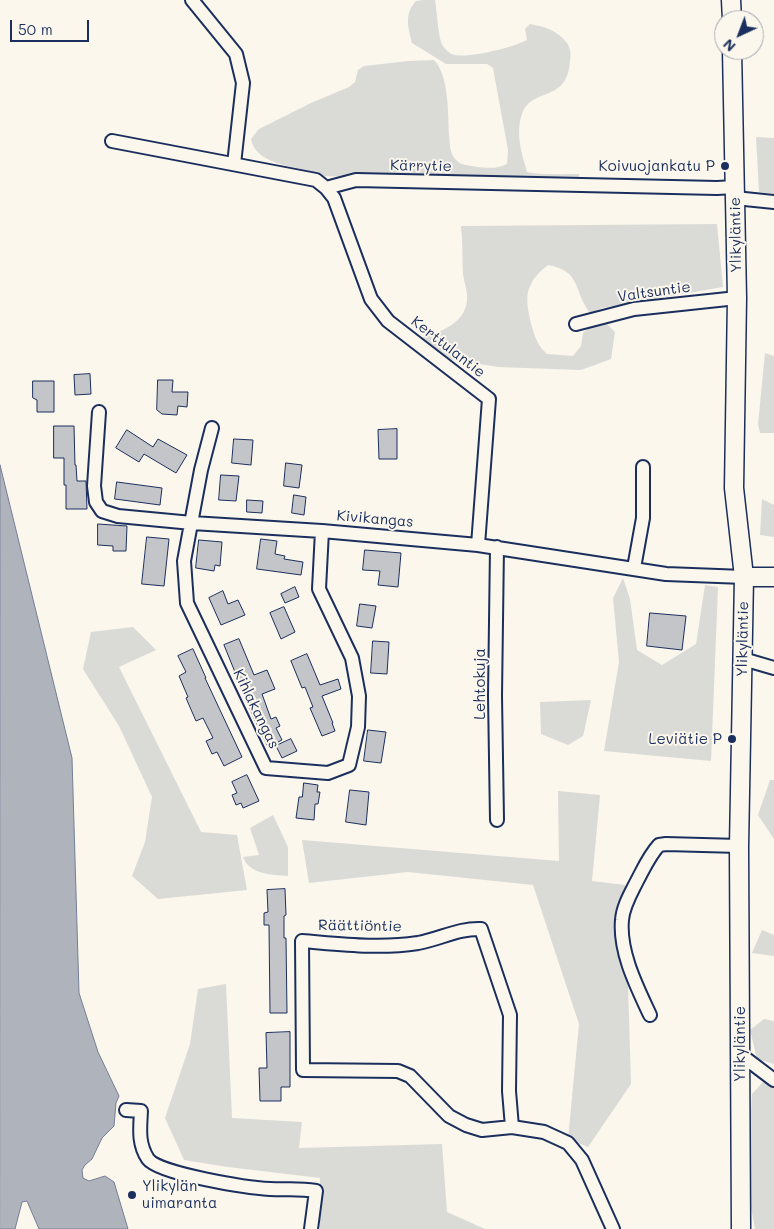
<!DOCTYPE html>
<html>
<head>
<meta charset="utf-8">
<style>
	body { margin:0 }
	#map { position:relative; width:774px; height:1229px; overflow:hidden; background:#fbf7ec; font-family:Mali,sans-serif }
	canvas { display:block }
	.north { position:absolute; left:714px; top:10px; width:50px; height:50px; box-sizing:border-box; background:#fbf7ec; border:1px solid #a1a7b3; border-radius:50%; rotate:223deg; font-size:14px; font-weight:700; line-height:20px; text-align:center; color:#1b2f5e }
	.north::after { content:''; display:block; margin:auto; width:18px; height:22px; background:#1b2f5e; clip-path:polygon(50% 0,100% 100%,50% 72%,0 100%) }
	.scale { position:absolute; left:10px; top:20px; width:79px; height:22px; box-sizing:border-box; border:2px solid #1b2f5e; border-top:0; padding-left:6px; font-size:15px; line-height:18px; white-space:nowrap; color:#1b2f5e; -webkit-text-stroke:4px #fbf7ec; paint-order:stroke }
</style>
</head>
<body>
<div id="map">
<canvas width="774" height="1229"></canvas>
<div class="north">N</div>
<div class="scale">50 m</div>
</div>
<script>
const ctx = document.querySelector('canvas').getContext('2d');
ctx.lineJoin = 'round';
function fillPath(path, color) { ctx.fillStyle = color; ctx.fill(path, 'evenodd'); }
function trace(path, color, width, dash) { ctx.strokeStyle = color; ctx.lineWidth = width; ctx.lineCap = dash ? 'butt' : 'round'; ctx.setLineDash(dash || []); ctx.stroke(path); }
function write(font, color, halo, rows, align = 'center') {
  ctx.font = font + ' Mali,sans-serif'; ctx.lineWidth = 4; ctx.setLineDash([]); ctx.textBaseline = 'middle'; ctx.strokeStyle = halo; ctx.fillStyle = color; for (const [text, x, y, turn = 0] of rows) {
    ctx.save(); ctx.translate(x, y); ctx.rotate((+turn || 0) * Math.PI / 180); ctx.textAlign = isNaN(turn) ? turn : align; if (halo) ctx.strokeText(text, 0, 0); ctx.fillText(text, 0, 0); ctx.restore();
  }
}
const green = new Path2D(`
	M 424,0 L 435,0 C 437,10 438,39 443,46 C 445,49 449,53 452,54 C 465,60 514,47 527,40 L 525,29 L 530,24 C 544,26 558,31 567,43 C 571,49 571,55 570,61 C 567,104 532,86 522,114 C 515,133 522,154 527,172 C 536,175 567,174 579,174 L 579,182 L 318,176 L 313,172 C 293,166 255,164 251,139 L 259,129 L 311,103 L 349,87 L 355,82 L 358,70 L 364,66 L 408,61 L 434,60 C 449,75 448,114 449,135 C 450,143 449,153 456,160 C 461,166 470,165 477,167 C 487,168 498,169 507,164 L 508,150 L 493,68 L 487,64 L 446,64 L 412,43 C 408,27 404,14 416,1 Z
	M 756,137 L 774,138 L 774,194 L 759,192 Z
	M 717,224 L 723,287 L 602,308 L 590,313 C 573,291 582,271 548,265 C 539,272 531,280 528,292 C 525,305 532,329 537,341 C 539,346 543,350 547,354 L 573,356 L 581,346 L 583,333 L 593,324 L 606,323 L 615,332 L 611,359 L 581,370 L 498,367 L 436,357 L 417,339 C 438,333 464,325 467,301 C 468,292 464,282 463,274 C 462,258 463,242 461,226 Z
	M 765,353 L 774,356 L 774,433 L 760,433 L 758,424 Z
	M 762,499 L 774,505 L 774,537 L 760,535 Z
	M 623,578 L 630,599 L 637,650 L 662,665 L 696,644 L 705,585 L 718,587 L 711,761 L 604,751 L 619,662 L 613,598 Z
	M 133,627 L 156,650 L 119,667 L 201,832 L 237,835 L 247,890 L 158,899 L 132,876 L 145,842 L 152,797 L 119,726 L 83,669 L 91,632 Z
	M 591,700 L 583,736 L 568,745 L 541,734 L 540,702 Z
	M 770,780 L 774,780 L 774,839 L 758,815 Z
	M 558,791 L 600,795 L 592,881 L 625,885 L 631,1084 L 588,1147 L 568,1139 L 579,1024 L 533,885 L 408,872 L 309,883 L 302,840 L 559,861 Z
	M 273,815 L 288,847 L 288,876 C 271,875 249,874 243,857 L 259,855 L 250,828 Z
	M 762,930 L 774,935 L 774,956 L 752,953 Z
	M 226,984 L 232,1118 L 302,1122 L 299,1148 L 442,1144 L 447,1212 L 485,1229 L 320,1229 L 320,1178 L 228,1167 L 184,1160 L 165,1118 L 190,1044 L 198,989 Z
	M 764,1019 L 774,1021 L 774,1064 L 757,1059 L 750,1030 Z
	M 763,1082 L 774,1088 L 774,1229 L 755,1229 L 747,1187 L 752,1094 Z`);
const water = new Path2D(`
	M 0,465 L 72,758 L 79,993 L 98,1052 L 119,1096 L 116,1103 L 114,1126 L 102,1138 L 92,1159 L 85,1165 L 82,1170 L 83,1178 L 89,1181 L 105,1176 L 114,1182 L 128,1229 L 39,1229 L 27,1201 L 22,1202 L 15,1229 L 0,1229 Z`);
const building = new Path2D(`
	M 90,374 L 91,394 L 75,395 L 74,375 Z
	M 158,380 L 173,380 L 172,392 L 188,392 L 187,407 L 178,406 L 177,415 L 162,414 L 157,410 Z
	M 33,381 L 54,381 L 54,412 L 37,412 L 37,400 L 33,398 Z
	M 54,426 L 74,426 L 75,465 L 76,465 L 77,481 L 86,481 L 87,509 L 66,509 L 66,485 L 64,485 L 64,458 L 54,458 Z
	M 397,429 L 397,459 L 379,459 L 378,430 Z
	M 127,430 L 153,447 L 158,439 L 187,455 L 176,473 L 144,454 L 139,462 L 116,448 Z
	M 234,439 L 253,440 L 251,465 L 232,463 Z
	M 286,463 L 302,465 L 299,488 L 284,486 Z
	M 221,475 L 239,476 L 236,501 L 219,500 Z
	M 117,482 L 162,488 L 160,505 L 115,499 Z
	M 294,495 L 306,497 L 304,515 L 292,513 Z
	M 247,500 L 263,501 L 262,513 L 247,512 Z
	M 98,524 L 127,526 L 126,551 L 113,551 L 113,546 L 98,545 Z
	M 147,537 L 169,539 L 164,586 L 142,584 Z
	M 261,539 L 277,541 L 275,554 L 285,556 L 284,559 L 303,562 L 301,575 L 257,569 Z
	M 199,540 L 222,542 L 220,566 L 215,565 L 214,571 L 196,568 Z
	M 365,550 L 401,553 L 398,587 L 378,585 L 380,571 L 363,570 Z
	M 295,587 L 299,597 L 285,603 L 281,594 Z
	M 223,591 L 228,604 L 238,600 L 245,615 L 221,625 L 209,598 Z
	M 360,604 L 376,606 L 372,628 L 357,626 Z
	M 284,607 L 295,632 L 281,639 L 270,613 Z
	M 650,613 L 686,616 L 682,650 L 647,646 Z
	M 239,639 L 254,675 L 267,670 L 275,689 L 262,694 L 271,719 L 276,717 L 280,726 L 276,728 L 282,740 L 268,747 L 252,714 L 224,645 Z
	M 373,641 L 389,642 L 387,674 L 371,673 Z
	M 193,649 L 206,678 L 205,678 L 242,757 L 224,766 L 217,752 L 212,754 L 206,741 L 213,738 L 203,718 L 196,721 L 186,698 L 188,697 L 179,676 L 186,672 L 178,656 Z
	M 307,654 L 320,685 L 338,679 L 341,689 L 322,696 L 333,723 L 332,723 L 335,731 L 322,736 L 310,708 L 313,707 L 305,687 L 302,688 L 291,661 Z
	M 368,730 L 386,732 L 381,763 L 364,761 Z
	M 291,739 L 297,751 L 282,758 L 276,746 Z
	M 247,775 L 259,801 L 243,808 L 241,803 L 236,805 L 232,795 L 237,793 L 232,782 Z
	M 304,783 L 318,785 L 317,792 L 320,792 L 318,804 L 315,804 L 314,820 L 296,818 L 299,797 L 302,797 Z
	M 350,790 L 369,792 L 366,825 L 346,822 Z
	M 285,889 L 286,915 L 284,916 L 284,938 L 286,938 L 287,1013 L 270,1013 L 269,925 L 264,925 L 264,913 L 268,912 L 267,890 Z
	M 290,1032 L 290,1087 L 281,1087 L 281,1101 L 260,1101 L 259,1068 L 267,1068 L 266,1033 Z`);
const street = new Path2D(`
	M 192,0 L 236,54 L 243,83 L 234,164
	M 112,141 L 316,180 L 326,188 L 356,180 L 717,188 L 735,187
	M 326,188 L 334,198 L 371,299 L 388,321 L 489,399 L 478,545
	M 735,198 L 774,202
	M 576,324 L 634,309 L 737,298
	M 99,412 L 94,486 L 96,502 L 102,511 L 118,516 L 192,523 L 322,531 L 478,545 L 666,574 L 744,577
	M 212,428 L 201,470 L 184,561 L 187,603 L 266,768 L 328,773 L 349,765 L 358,727 L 359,696 L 352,658 L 319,589 L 322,531
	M 634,568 L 643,518 L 643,467
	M 743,659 L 774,668
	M 497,820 L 495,696 L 497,547
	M 650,1015 C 637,987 619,952 622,920 C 623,906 631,893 637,881 C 644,868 649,856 659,845 L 666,844 L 739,846
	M 741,1055 L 774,1080
	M 126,1110 L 141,1111 C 140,1129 138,1144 148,1159 C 159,1174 249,1188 270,1189 C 287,1190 298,1188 316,1191 L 311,1229
	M 512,1127 L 509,1091 L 510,1015 L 481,929 C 459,928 440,939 418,943 C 379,949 340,944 302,941 L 303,1070 L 398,1071 L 410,1076 L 449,1116 L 466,1125 L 482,1130 L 512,1127 L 544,1132 L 568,1143 L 582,1160 L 613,1229`);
const secondary = new Path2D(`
	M 731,0 L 732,20
	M 732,50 L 737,298 L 734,488 L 744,577 L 739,846 L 741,1229
	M 744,577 L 774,577`);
const markers = [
	[725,166,5,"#1b2f5e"],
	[732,739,5,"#1b2f5e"],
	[132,1195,5,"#1b2f5e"]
];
const streetNames = [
	["Kärrytie",421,166,1],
	["Ylikyläntie",736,235,-91],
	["Valtsuntie",654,292,-8],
	["Kerttulantie",448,347,38],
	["Kivikangas",375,519,5],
	["Ylikyläntie",743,639,-89],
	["Lehtokuja",480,684,-90],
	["Kihlakangas",256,709,64],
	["Räättiöntie",360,926,1],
	["Ylikyläntie",740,1044,-90]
];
const poiNames = [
	["Koivuojankatu P",715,166],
	["Leviätie P",722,739],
	["Ylikylän",142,1186,"left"],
	["uimaranta",142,1203,"left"]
];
fillPath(green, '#dadad7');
fillPath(water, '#afb3bb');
trace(water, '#747e96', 1);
fillPath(building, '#c3c5c9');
trace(building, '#1b2f5e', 1);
trace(street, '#1b2f5e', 16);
trace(secondary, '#1b2f5e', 21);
trace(street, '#fbf7ec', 12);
trace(secondary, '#fbf7ec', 18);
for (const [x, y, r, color] of markers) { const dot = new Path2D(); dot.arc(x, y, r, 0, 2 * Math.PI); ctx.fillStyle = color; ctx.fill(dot); trace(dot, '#fbf7ec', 2); }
write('15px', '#1b2f5e', '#fbf7ec', streetNames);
write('15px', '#1b2f5e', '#fbf7ec', poiNames, 'right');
</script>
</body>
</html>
